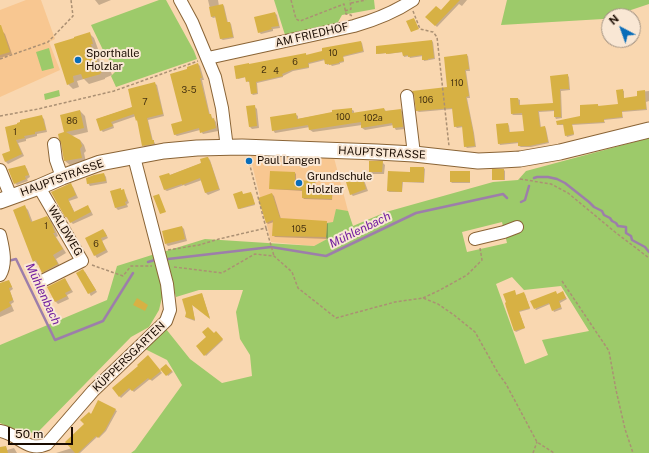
<!DOCTYPE html>
<html>
<head>
<meta charset="utf-8">
<style>
	body { margin:0 }
	#map { position:relative; width:649px; height:453px; overflow:hidden; background:#f9d7b0; font-family:"Public Sans",sans-serif }
	canvas { display:block }
	.north { position:absolute; left:601px; top:8px; width:40px; height:40px; box-sizing:border-box; background:#f9e7d4; border:1px solid #9f8f7f; border-radius:50%; rotate:319deg; font-size:11px; font-weight:700; line-height:16px; text-align:center; color:#190b00 }
	.north::after { content:''; display:block; margin:auto; width:14px; height:18px; background:#096db9; clip-path:polygon(50% 0,100% 100%,50% 72%,0 100%) }
	.scale { position:absolute; left:8px; top:427px; width:65px; height:18px; box-sizing:border-box; border:2px solid #190b00; border-top:0; padding-left:5px; font-size:12px; line-height:14px; white-space:nowrap; color:#190b00; -webkit-text-stroke:3px #f9e7d4; paint-order:stroke }
</style>
</head>
<body>
<div id="map">
<canvas width="649" height="453"></canvas>
<div class="north">N</div>
<div class="scale">50 m</div>
</div>
<script>
const ctx = document.querySelector('canvas').getContext('2d');
ctx.lineJoin = 'round';
function fillPath(path, color) { ctx.fillStyle = color; ctx.fill(path, 'evenodd'); }
function trace(path, color, width, dash) { ctx.strokeStyle = color; ctx.lineWidth = width; ctx.lineCap = dash ? 'butt' : 'round'; ctx.setLineDash(dash || []); ctx.stroke(path); }
function write(font, color, halo, rows, align = 'center') {
  ctx.font = font + ' "Public Sans",sans-serif'; ctx.lineWidth = 4; ctx.setLineDash([]); ctx.textBaseline = 'middle'; ctx.strokeStyle = halo; ctx.fillStyle = color; for (const [text, x, y, turn = 0] of rows) {
    ctx.save(); ctx.translate(x, y); ctx.rotate((+turn || 0) * Math.PI / 180); ctx.textAlign = isNaN(turn) ? turn : align; if (halo) ctx.strokeText(text, 0, 0); ctx.fillText(text, 0, 0); ctx.restore();
  }
}
const built = new Path2D(`
	M 26,0 L 41,0 L 55,39 L 49,42 L 60,70 L 0,97 L 0,10 Z
	M 333,154 L 352,226 L 314,246 L 271,242 L 250,156 Z`);
const green = new Path2D(`
	M 159,0 L 166,0 L 194,51 L 197,59 L 116,87 L 111,76 L 115,72 L 110,65 L 107,52 L 103,50 L 91,25 Z
	M 274,0 L 374,0 L 375,9 L 342,15 L 337,24 L 285,35 Z
	M 507,0 L 649,0 L 649,4 L 613,16 L 609,16 L 609,17 L 603,19 L 501,25 Z
	M 49,48 L 54,68 L 42,71 L 36,52 Z
	M 59,90 L 60,96 L 45,100 L 44,94 Z
	M 649,138 L 649,453 L 131,453 L 135,450 L 182,385 L 167,360 L 143,348 L 166,329 L 190,359 L 222,383 L 252,376 L 250,355 L 240,339 L 236,312 L 243,290 L 199,290 L 176,297 L 163,252 L 205,239 L 314,246 L 327,239 L 326,237 L 327,223 L 333,222 L 336,209 L 348,211 L 353,226 L 386,212 L 493,182 L 518,180 L 526,171 ZM 502,222 L 507,243 L 467,252 L 462,232 ZM 512,277 L 524,290 L 561,286 L 589,331 L 542,340 L 548,355 L 525,364 L 496,284 Z
	M 155,254 L 164,289 L 159,310 L 149,327 L 131,337 L 39,431 L 25,434 L 0,423 L 0,345 L 107,300 L 117,266 Z`);
const shadow = new Path2D(`
	M 95,0 L 111,0 L 99,5 Z
	M 208,0 L 218,0 L 219,6 L 223,5 L 224,6 L 228,23 L 230,23 L 231,24 L 234,38 L 223,40 L 221,39 L 217,17 L 213,18 L 212,17 Z
	M 452,0 L 467,0 L 462,6 L 459,4 L 437,27 L 427,17 L 441,11 Z
	M 275,13 L 277,15 L 280,28 L 273,29 L 273,31 L 261,34 L 259,32 Z
	M 3,32 L 5,34 L 12,54 L 0,58 L 0,33 Z
	M 89,33 L 94,38 L 98,49 L 96,49 L 101,65 L 105,64 L 110,69 L 112,75 L 105,78 L 105,79 L 89,84 L 84,79 L 77,81 L 79,87 L 73,89 L 68,84 Z
	M 432,41 L 433,42 L 435,59 L 424,61 L 423,56 L 410,58 L 409,56 L 404,57 L 403,52 L 388,54 L 387,53 L 378,54 L 377,53 Z
	M 361,42 L 362,43 L 364,52 L 343,57 L 344,62 L 340,63 L 340,64 L 332,66 L 330,64 L 327,65 L 325,60 L 309,64 L 309,68 L 293,71 L 283,76 L 283,77 L 257,83 L 258,94 L 253,95 L 252,94 L 250,82 L 248,82 L 247,81 L 246,77 L 238,79 L 237,78 L 250,65 L 306,54 L 307,56 Z
	M 466,55 L 468,56 L 470,71 L 466,71 L 470,98 L 467,98 L 474,133 L 476,147 L 467,148 L 465,146 L 463,127 L 457,128 L 455,126 L 453,109 L 419,112 L 417,111 L 448,88 Z
	M 198,64 L 200,66 L 204,80 L 202,80 L 210,115 L 216,122 L 218,131 L 203,134 L 200,130 L 177,136 L 174,134 L 183,122 L 188,70 Z
	M 567,75 L 569,77 L 570,90 L 561,91 L 562,118 L 556,119 L 555,117 L 555,111 L 539,112 L 541,128 L 545,127 L 546,129 L 549,143 L 531,147 L 521,147 L 519,146 L 519,143 L 500,145 L 499,143 L 508,124 L 509,126 L 510,133 L 525,132 L 523,115 L 513,115 L 512,114 L 518,99 L 520,100 L 520,106 L 554,104 L 551,77 Z
	M 154,83 L 157,85 L 164,116 L 148,120 L 153,141 L 155,143 L 156,146 L 146,148 L 143,145 L 138,122 L 137,120 L 136,116 L 113,124 L 114,128 L 103,132 L 101,130 L 97,119 L 133,107 Z
	M 622,90 L 624,91 L 624,99 L 638,97 L 638,92 L 649,91 L 649,101 L 646,102 L 647,110 L 622,112 L 623,118 L 604,120 L 605,123 L 572,125 L 574,135 L 567,137 L 566,135 L 564,125 L 559,125 L 558,124 L 581,117 L 598,105 L 599,107 L 619,105 Z
	M 254,106 L 257,109 L 259,128 L 252,129 L 250,127 Z
	M 351,109 L 354,111 L 354,114 L 384,109 L 386,111 L 401,110 L 403,112 L 405,129 L 396,130 L 394,127 L 394,125 L 365,130 L 362,128 L 362,125 L 313,132 L 310,130 L 310,127 L 275,133 L 273,130 L 295,114 L 298,116 L 298,119 Z
	M 80,111 L 85,116 L 88,132 L 71,136 L 80,140 L 84,145 L 86,151 L 84,153 L 86,162 L 70,165 L 65,161 L 62,143 L 65,133 Z
	M 41,116 L 44,119 L 47,132 L 37,134 L 37,136 L 26,139 L 26,141 L 18,143 L 24,156 L 8,164 L 6,162 L 3,155 L 12,152 L 18,124 Z
	M 208,158 L 210,160 L 220,190 L 208,195 L 206,193 L 202,180 L 185,186 L 184,185 L 167,191 L 165,190 L 170,175 L 202,163 Z
	M 382,162 L 385,165 L 384,174 L 372,174 L 370,171 Z
	M 25,166 L 27,169 L 30,177 L 27,179 L 28,181 L 17,185 L 15,183 Z
	M 424,168 L 425,169 L 424,183 L 403,182 L 402,192 L 389,192 L 388,191 L 411,173 Z
	M 504,170 L 505,171 L 505,180 L 494,180 L 493,179 Z
	M 271,172 L 295,173 L 296,174 L 296,181 L 315,182 L 316,183 L 315,187 L 332,187 L 333,188 L 332,200 L 304,199 L 303,198 L 303,191 L 271,189 L 270,188 Z
	M 470,172 L 470,183 L 452,183 L 451,182 Z
	M 104,174 L 106,177 L 107,183 L 90,186 L 88,183 Z
	M 361,178 L 364,180 L 368,191 L 353,196 L 351,194 Z
	M 70,185 L 73,187 L 78,198 L 69,201 L 75,213 L 87,206 L 90,209 L 93,215 L 73,224 L 66,217 L 52,193 Z
	M 120,189 L 125,193 L 129,203 L 127,204 L 128,207 L 118,210 L 116,208 Z
	M 242,192 L 243,195 L 252,194 L 255,205 L 240,209 L 239,209 Z
	M 272,194 L 274,196 L 281,219 L 326,222 L 328,224 L 328,239 L 275,237 L 273,235 L 274,222 L 268,224 L 266,222 Z
	M 24,206 L 28,210 L 33,223 L 47,217 L 51,221 L 55,229 L 58,236 L 56,237 L 66,253 L 56,259 L 61,268 L 46,276 L 43,272 L 39,264 L 38,265 L 34,261 Z
	M 182,227 L 184,229 L 187,241 L 168,246 L 166,244 Z
	M 103,230 L 105,232 L 108,238 L 102,241 L 108,252 L 97,258 L 95,255 Z
	M 85,272 L 97,292 L 91,296 L 77,273 Z
	M 65,279 L 67,282 L 73,292 L 67,295 L 69,299 L 58,304 L 56,302 L 49,287 Z
	M 8,281 L 10,283 L 13,289 L 10,291 L 14,302 L 11,304 L 14,311 L 0,317 L 0,284 Z
	M 515,292 L 517,296 L 525,294 L 530,309 L 519,312 L 525,328 L 516,332 L 515,331 Z
	M 556,293 L 558,295 L 563,293 L 567,299 L 560,303 L 562,309 L 554,312 L 550,304 L 536,310 L 535,309 Z
	M 202,294 L 210,318 L 192,304 L 195,321 L 187,318 L 186,317 L 187,313 L 183,300 Z
	M 216,332 L 223,340 L 206,356 L 197,346 Z
	M 148,357 L 162,373 L 152,381 L 150,379 L 134,392 L 131,389 L 121,398 L 113,388 L 139,366 Z
	M 166,365 L 173,372 L 168,376 L 162,369 Z
	M 99,401 L 117,411 L 106,431 L 99,438 L 98,436 L 80,453 L 56,453 L 72,448 Z
	M 6,447 L 7,450 L 14,448 L 17,453 L 0,453 L 0,448 Z`);
const stream = new Path2D(`
	M 534,178 L 537,177 L 548,177 L 557,179 L 565,183 L 589,202 L 594,207 L 602,211 L 604,215 L 610,218 L 612,221 L 616,223 L 618,226 L 626,227 L 626,233 L 631,236 L 632,240 L 645,247 L 649,252
	M 521,202 L 525,200 L 529,186
	M 168,259 L 271,247 L 326,256 L 416,213 L 503,194 L 507,198
	M 8,261 L 16,259 L 55,340 L 103,321 L 133,273
	M 148,262 L 155,260`);
const building = new Path2D(`
	M 450,0 L 460,0 L 435,26 L 425,17 L 436,6 L 441,10 Z
	M 223,4 L 227,22 L 230,22 L 233,37 L 220,39 L 215,16 L 211,17 L 209,7 Z
	M 275,12 L 279,26 L 271,27 L 272,29 L 258,33 L 254,17 Z
	M 414,18 L 419,29 L 411,32 L 406,21 Z
	M 0,25 L 1,25 L 10,52 L 0,55 Z
	M 90,32 L 93,44 L 91,44 L 98,65 L 106,63 L 108,70 L 100,73 L 101,74 L 83,79 L 81,74 L 73,76 L 74,82 L 67,85 L 54,44 L 74,38 L 74,37 Z
	M 432,40 L 434,58 L 428,59 L 428,60 L 422,60 L 422,55 L 408,57 L 408,55 L 403,56 L 402,52 L 386,54 L 386,53 L 376,54 L 376,46 Z
	M 361,41 L 363,51 L 343,56 L 344,61 L 339,62 L 339,63 L 329,65 L 329,64 L 325,64 L 324,59 L 308,63 L 309,67 L 292,70 L 282,74 L 283,76 L 256,82 L 257,93 L 251,94 L 249,81 L 246,82 L 245,77 L 236,79 L 234,66 L 249,63 L 249,64 L 306,53 L 306,55 L 322,51 L 322,48 Z
	M 467,54 L 469,69 L 465,70 L 469,96 L 466,97 L 473,131 L 475,146 L 464,147 L 462,126 L 454,127 L 452,108 L 416,111 L 414,95 L 412,91 L 447,87 L 444,57 Z
	M 198,63 L 202,78 L 200,78 L 209,114 L 211,114 L 212,119 L 214,118 L 216,128 L 200,133 L 199,128 L 174,135 L 171,124 L 182,121 L 170,74 L 187,69 L 187,67 Z
	M 568,74 L 569,89 L 560,89 L 561,117 L 554,117 L 554,110 L 538,111 L 540,127 L 545,126 L 548,142 L 529,146 L 518,146 L 518,142 L 498,144 L 496,124 L 508,123 L 509,132 L 524,131 L 522,113 L 511,114 L 510,98 L 518,98 L 519,105 L 553,103 L 550,76 Z
	M 155,82 L 163,114 L 147,118 L 152,140 L 154,140 L 154,144 L 142,146 L 137,120 L 136,121 L 134,114 L 111,122 L 113,126 L 100,131 L 96,119 L 132,107 L 128,89 Z
	M 623,89 L 624,98 L 637,96 L 637,91 L 645,90 L 646,109 L 622,111 L 622,117 L 604,119 L 604,122 L 572,124 L 574,134 L 565,136 L 563,124 L 557,125 L 556,121 L 580,116 L 580,105 L 598,104 L 598,106 L 618,104 L 616,90 Z
	M 255,105 L 257,126 L 249,127 L 246,106 Z
	M 352,108 L 352,113 L 384,108 L 385,111 L 401,109 L 403,127 L 393,128 L 392,123 L 361,128 L 361,122 L 309,130 L 308,125 L 272,131 L 270,117 L 296,113 L 297,119 L 332,112 L 332,110 Z
	M 80,110 L 84,128 L 66,132 L 80,140 L 82,146 L 80,149 L 82,158 L 64,161 L 61,143 L 59,139 L 58,134 L 64,132 L 60,115 Z
	M 42,115 L 46,130 L 35,132 L 35,134 L 24,136 L 25,138 L 16,140 L 22,154 L 5,162 L 2,154 L 10,151 L 5,127 L 17,124 L 17,123 L 20,122 L 20,120 Z
	M 207,157 L 208,157 L 211,164 L 219,189 L 205,193 L 200,178 L 182,185 L 182,184 L 164,190 L 159,176 L 169,173 L 170,175 L 201,163 L 200,159 Z
	M 369,161 L 383,161 L 382,172 L 369,172 Z
	M 25,165 L 29,175 L 25,176 L 26,179 L 14,184 L 8,169 Z
	M 410,167 L 424,167 L 424,182 L 402,182 L 402,192 L 387,191 L 388,171 L 410,172 Z
	M 492,169 L 504,169 L 504,180 L 492,180 Z
	M 270,171 L 295,172 L 295,180 L 315,181 L 315,186 L 332,186 L 332,199 L 302,198 L 302,190 L 269,189 Z
	M 450,171 L 470,171 L 470,182 L 450,182 Z
	M 104,173 L 106,181 L 87,184 L 86,178 L 94,175 Z
	M 362,176 L 366,189 L 350,195 L 346,182 Z
	M 71,183 L 76,195 L 68,199 L 74,212 L 88,205 L 91,212 L 70,223 L 67,217 L 65,217 L 51,192 Z
	M 121,188 L 121,190 L 124,189 L 127,201 L 125,202 L 126,205 L 115,208 L 110,191 Z
	M 242,191 L 243,194 L 251,192 L 255,204 L 238,209 L 233,194 Z
	M 272,193 L 280,218 L 327,221 L 326,237 L 272,236 L 273,220 L 266,223 L 258,198 Z
	M 159,194 L 166,212 L 160,214 L 153,196 Z
	M 25,205 L 31,222 L 47,216 L 52,224 L 55,233 L 53,233 L 63,249 L 53,255 L 58,264 L 42,273 L 36,260 L 33,262 L 13,210 Z
	M 182,226 L 185,239 L 165,244 L 162,231 Z
	M 103,229 L 107,236 L 101,238 L 106,250 L 94,256 L 85,238 Z
	M 83,269 L 96,290 L 88,294 L 76,273 Z
	M 65,278 L 71,290 L 65,293 L 67,296 L 55,302 L 47,287 Z
	M 9,280 L 12,287 L 9,288 L 13,300 L 9,302 L 11,306 L 0,312 L 0,283 Z
	M 515,290 L 516,295 L 524,292 L 530,308 L 519,311 L 525,328 L 514,331 L 506,307 L 505,303 L 506,302 L 503,294 Z
	M 556,291 L 557,294 L 563,291 L 566,298 L 559,301 L 561,307 L 552,311 L 549,303 L 534,309 L 530,301 Z
	M 202,293 L 210,319 L 192,305 L 195,320 L 185,317 L 186,313 L 182,299 Z
	M 137,298 L 148,305 L 145,311 L 133,305 Z
	M 208,327 L 214,333 L 216,331 L 223,339 L 204,356 L 196,346 L 206,337 L 202,332 Z
	M 148,355 L 161,371 L 150,380 L 148,378 L 132,391 L 129,388 L 119,397 L 112,388 L 138,366 L 137,365 Z
	M 166,364 L 172,371 L 166,376 L 160,369 Z
	M 98,400 L 116,409 L 105,430 L 98,438 L 96,436 L 78,453 L 75,453 L 65,442 L 84,424 L 80,420 L 89,412 L 91,414 Z
	M 6,446 L 8,453 L 0,453 L 0,447 Z`);
const path = new Path2D(`
	M 291,0 L 296,19 L 300,21 L 344,4 L 346,14 L 351,15 L 352,17
	M 351,3 L 366,0
	M 345,11 L 351,9 L 350,0
	M 413,11 L 420,29 L 433,32 L 437,37 L 449,146
	M 0,59 L 48,42 L 73,16 L 71,0
	M 0,116 L 38,109 L 114,91 L 198,61
	M 520,179 L 551,184 L 568,193 L 615,232 L 649,258
	M 266,228 L 274,256
	M 168,250 L 199,245 L 219,239 L 266,228 L 248,158
	M 92,265 L 123,276 L 131,266 L 152,266
	M 174,267 L 222,273 L 255,254 L 274,256 L 292,272 L 298,288 L 336,318 L 395,302 L 423,298 L 438,304 L 454,315 L 475,332 L 498,373 L 506,384 L 537,442 L 554,453
	M 562,281 L 609,351 L 616,390 L 625,429 L 633,453
	M 423,298 L 440,290 L 467,275 L 482,260 L 480,248
	M 533,453 L 537,442`);
const minor = new Path2D(`
	M 180,0 L 192,22 L 215,77 L 222,108 L 227,148
	M 208,58 L 354,26 C 375,20 395,12 413,0
	M 407,96 L 414,154
	M 54,144 L 56,160 L 62,177
	M 0,170 L 11,197
	M 39,187 L 82,261 L 42,281
	M 0,235 C 3,248 7,263 0,275
	M 475,239 L 504,232 L 517,227
	M 0,431 C 19,434 27,453 47,444 L 93,391 L 166,321 L 170,310 L 167,284 L 134,157`);
const major = new Path2D(`
	M 0,201 L 39,187 L 62,177 L 100,163 L 164,151 L 197,148 L 242,147 L 377,152 L 414,154 L 478,161 L 502,160 L 520,159 L 560,152 L 649,130`);
const markers = [
	[78,60,4,"#096db9"],
	[249,161,4,"#096db9"],
	[299,183,4,"#096db9"]
];
const numberNames = [
	["10",333,53],
	["6",295,62],
	["2",264,70],
	["4",276,71],
	["110",457,83],
	["3-5",189,90],
	["106",426,100],
	["7",145,102],
	["100",343,117],
	["102a",373,118],
	["86",72,121],
	["1",15,132],
	["1",46,226],
	["105",299,229],
	["6",96,244]
];
const streetNames = [
	["AM FRIEDHOF",312,35,-13],
	["HAUPTSTRASSE",382,153,3],
	["HAUPTSTRASSE",62,178,-20],
	["WALDWEG",65,231,59],
	["KÜPPERSGARTEN",129,357,-44]
];
const poiNames = [
	["Sporthalle",86,54],
	["Holzlar",86,67],
	["Paul Langen",257,161],
	["Grundschule",307,177],
	["Holzlar",307,190]
];
const waterNames = [
	["Mühlenbach",360,230,-26],
	["Mühlenbach",43,294,65]
];
fillPath(built, '#f8c791');
fillPath(green, '#9dca6a');
fillPath(shadow, '#0003');
trace(stream, '#9d7eaa', 2.5);
fillPath(building, '#d7b144');
trace(minor, '#8a6436', 14);
trace(major, '#8a6436', 17);
trace(path, '#ab9073', 1.5, [3, 2]);
trace(minor, '#fff', 12);
trace(major, '#fff', 15);
for (const [x, y, r, color] of markers) { const dot = new Path2D(); dot.arc(x, y, r, 0, 2 * Math.PI); ctx.fillStyle = color; ctx.fill(dot); trace(dot, '#f9e7d4', 1.5); }
write('9px', '#483411', null, numberNames);
write('11px', '#190b00', '#f9e7d4', streetNames);
write('11px', '#190b00', '#f9e7d4', poiNames, 'left');
write('italic 12px', '#721ea0', '#f9e7d4', waterNames);
</script>
</body>
</html>
